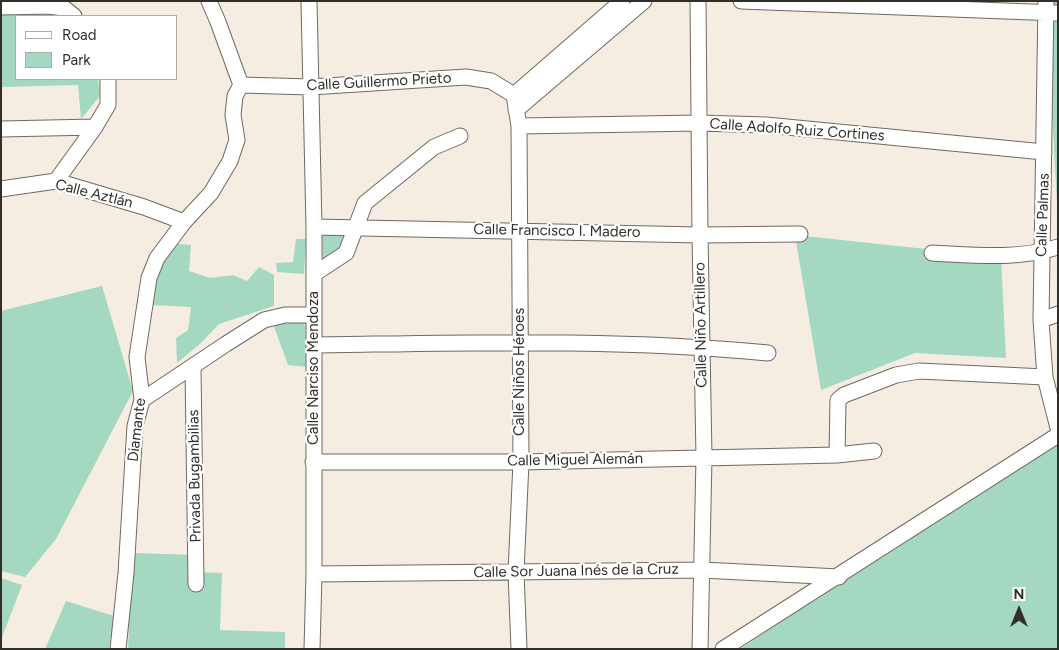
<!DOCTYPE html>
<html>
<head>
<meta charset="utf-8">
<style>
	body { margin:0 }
	#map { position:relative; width:1059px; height:650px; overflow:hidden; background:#f5ede2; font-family:Figtree,sans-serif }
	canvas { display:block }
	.frame { position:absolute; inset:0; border:2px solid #322f2b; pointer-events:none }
	.legend { position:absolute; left:15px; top:15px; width:162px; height:65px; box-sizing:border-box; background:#fff; border:1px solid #adacaa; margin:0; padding:6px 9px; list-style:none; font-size:15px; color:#322f2b }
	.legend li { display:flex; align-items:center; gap:10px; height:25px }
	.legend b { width:25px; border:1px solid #adacaa }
	.north { position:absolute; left:994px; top:585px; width:50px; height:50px; -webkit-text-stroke:4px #fff; paint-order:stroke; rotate:0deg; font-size:14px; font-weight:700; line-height:20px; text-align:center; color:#322f2b }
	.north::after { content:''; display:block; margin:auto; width:18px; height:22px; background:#322f2b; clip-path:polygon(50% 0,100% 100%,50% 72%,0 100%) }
</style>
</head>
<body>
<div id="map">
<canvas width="1059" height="650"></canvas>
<div class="frame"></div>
<ul class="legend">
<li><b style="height:6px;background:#fff"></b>Road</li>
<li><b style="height:14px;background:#a5d8c0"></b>Park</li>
</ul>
<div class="north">N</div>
</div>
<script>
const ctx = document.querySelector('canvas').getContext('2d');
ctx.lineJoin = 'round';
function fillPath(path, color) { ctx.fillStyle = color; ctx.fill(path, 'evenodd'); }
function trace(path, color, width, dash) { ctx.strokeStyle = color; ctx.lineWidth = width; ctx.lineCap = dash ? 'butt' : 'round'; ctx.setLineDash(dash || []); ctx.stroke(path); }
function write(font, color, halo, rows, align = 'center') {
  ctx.font = font + ' Figtree,sans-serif'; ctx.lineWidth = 4.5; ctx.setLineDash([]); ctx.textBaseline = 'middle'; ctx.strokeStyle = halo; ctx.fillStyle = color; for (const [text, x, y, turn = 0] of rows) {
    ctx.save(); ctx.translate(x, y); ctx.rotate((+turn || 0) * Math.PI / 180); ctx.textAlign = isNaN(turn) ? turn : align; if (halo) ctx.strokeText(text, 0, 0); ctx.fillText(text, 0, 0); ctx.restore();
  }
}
const green = new Path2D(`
	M 1046,1 L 1058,1 L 1057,203 Z
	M 61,11 L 67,16 L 16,16 L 16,79 L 98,79 L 100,96 L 81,119 L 78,85 L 1,87 L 1,15 Z
	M 322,229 L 350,232 L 344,251 L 323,265 Z
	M 795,235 L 1001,257 L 1006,358 L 915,353 L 821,390 Z
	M 296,239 L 306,239 L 304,274 L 277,272 L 276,263 L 293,262 Z
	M 166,243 L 191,245 L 189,271 L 210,278 L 233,275 L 247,281 L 259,267 L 274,275 L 274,306 L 219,324 L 201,343 L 177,363 L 176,338 L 188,330 L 191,307 L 151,305 Z
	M 102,286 L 133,391 L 56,539 L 25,577 L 1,571 L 1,311 Z
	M 304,315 L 308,367 L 288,365 L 273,324 Z
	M 1058,435 L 1058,649 L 740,649 Z
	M 132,553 L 197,555 L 196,572 L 222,573 L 220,630 L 285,632 L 285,649 L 128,649 Z
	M 1,578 L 22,585 L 1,640 Z
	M 66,601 L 114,616 L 109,649 L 45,649 Z`);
const minor = new Path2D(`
	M 309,1 L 314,227 L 314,574 L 312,649
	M 698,1 L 700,235 L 704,457 L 700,649
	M 741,1 L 1058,13
	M 1046,1 L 1041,320 L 1045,377 L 1058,428
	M 1,7 L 48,6 L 64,8 L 74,16
	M 241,85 L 311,87 L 466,77 L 491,81 L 514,95
	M 514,95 L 519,126 L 521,462 L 516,572 L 519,649
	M 514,95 L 622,1
	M 516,110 L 644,1
	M 519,126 L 699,123 L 766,125 L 1044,152
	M 1,129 L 95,127
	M 56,181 L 95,127 L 108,105 L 108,79
	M 1,189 L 56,181 L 144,207 L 184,222
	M 314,227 L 700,235 L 800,234
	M 932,253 C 974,255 1017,260 1058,247
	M 314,274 L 346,253 L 365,203 L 434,147 L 460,136
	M 1041,320 L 1058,314
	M 314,345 C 465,343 617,338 768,353
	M 193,367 L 196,584
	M 142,400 L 226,344 L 264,320 L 285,315 L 314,315
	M 837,455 L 838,400 L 844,395 L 896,375 L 919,371 L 1045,377
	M 313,462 L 521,462 L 837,455 L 874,451
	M 314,574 L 702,570 L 839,577
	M 118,649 L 126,573 L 135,426 L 142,400 L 137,357 L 149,278 L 157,258 L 184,222 L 211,193 L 230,161 L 237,140 L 233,115 L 235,96 L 241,85 L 218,22 L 209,1
	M 723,649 L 1058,435`);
const streetNames = [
	["Calle Guillermo Prieto",379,82,-3],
	["Calle Adolfo Ruiz Cortines",797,130,4],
	["Calle Aztlán",94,194,14],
	["Calle Palmas",1043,215,-88],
	["Calle Francisco I. Madero",557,231,1],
	["Calle Niño Artillero",701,325,-91],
	["Calle Narciso Mendoza",314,368,-90],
	["Calle Niños Héroes",520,372,-90],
	["Diamante",137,430,-83],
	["Calle Miguel Alemán",575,460,-1],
	["Privada Bugambilias",195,476,-91],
	["Calle Sor Juana Inés de la Cruz",576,571,-1]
];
fillPath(green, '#a5d8c0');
trace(minor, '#716960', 17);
trace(minor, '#fff', 15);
write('15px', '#322f2b', '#fff', streetNames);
</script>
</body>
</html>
